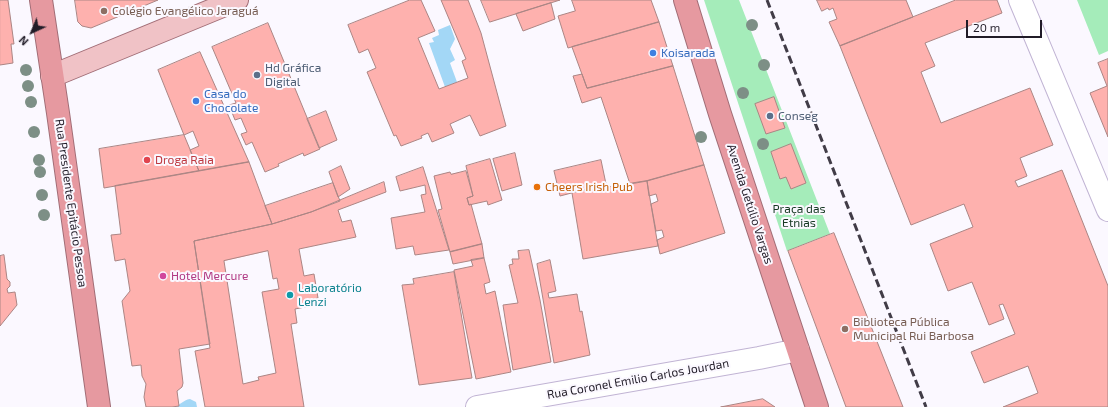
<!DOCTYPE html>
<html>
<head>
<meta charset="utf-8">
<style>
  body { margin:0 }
  #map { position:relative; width:1108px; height:407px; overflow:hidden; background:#fbf8ff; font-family:"Exo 2",sans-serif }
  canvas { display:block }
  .north { position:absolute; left:12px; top:12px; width:40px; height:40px; -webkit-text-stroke:3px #fbf8ff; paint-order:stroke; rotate:224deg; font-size:11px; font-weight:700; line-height:16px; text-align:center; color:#211c28 }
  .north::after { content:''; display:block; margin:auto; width:14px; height:18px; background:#211c28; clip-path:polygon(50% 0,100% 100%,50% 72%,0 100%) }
  .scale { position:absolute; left:966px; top:20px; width:76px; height:18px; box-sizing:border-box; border:2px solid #211c28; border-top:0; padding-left:5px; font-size:12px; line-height:14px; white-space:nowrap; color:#211c28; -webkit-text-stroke:3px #fbf8ff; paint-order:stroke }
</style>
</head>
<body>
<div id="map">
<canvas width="1108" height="407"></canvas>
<div class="north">N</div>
<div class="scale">20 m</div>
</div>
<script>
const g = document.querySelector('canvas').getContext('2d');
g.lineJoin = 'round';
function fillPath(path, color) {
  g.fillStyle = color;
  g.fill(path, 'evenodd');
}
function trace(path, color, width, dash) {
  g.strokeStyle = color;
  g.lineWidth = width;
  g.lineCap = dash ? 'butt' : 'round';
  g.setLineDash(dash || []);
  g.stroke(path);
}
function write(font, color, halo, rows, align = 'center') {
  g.font = font + ' "Exo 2",sans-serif';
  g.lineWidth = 4;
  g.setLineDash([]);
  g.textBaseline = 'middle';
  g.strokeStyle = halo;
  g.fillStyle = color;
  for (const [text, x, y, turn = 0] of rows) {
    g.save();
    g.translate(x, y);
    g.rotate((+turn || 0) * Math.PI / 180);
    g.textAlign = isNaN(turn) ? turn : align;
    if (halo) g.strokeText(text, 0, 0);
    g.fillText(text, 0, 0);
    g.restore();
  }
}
fillPath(new Path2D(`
  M704 0H739L830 234 787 251Z
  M1077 0H1108V51L1099 55Z`), '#a5ecba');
fillPath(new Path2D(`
  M450 25 455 39 450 49 455 60 450 63 457 82 445 87 429 43 434 42 432 38 439 35 438 30Z
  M190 399 196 402 197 407H172C180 406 183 400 190 399Z`), '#a3d7f6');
const building = new Path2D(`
  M0 0H8L14 44H11L13 63 0 65Z
  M75 0H158L91 28 82 26 78 22Z
  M410 0H421L435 31 418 38 439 89 468 78 462 61 466 59 441 0H468L481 33 506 126 480 136 470 115 450 124 454 133 432 142 428 133 421 136 422 138 401 146 396 135 394 136 367 72 376 68 368 49 359 53 348 25Z
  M481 0H560L490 22Z
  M572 0H651L659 22 568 48 558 16 575 11Z
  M817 0H906L913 17 840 46 829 22 837 19 833 8 829 10 828 8 822 11Z
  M956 0H997L1002 13 925 43 935 66 921 72 941 123 1030 88 1053 145 1020 158 1027 176 1015 181 1018 187 1062 170 1108 286V407H1003L1038 393 1028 366 984 383 971 352 1015 334 1003 304 999 305 1004 319 989 325 972 282 948 291 930 244 973 227 964 204 911 225 840 46Z
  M551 3 555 19 523 31 516 14Z
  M659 22 673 66 587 88 572 47Z
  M268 23 320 149 304 156 303 153 278 164 279 166 265 172 252 142 246 145 241 134 247 132 241 118 235 120 229 105 236 103 212 47Z
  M200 52 249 162 199 171 190 150 199 146 193 131 184 135 158 70Z
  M1108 59V137L1090 93 1107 86 1098 63Z
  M673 66 704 165 647 181 630 184 601 97 582 103 573 76 582 74 587 88Z
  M774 97 785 128 766 134 755 104Z
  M326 111 337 140 319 148 307 119Z
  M184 135 199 171 104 188 99 149Z
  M791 144 806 183 791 189 786 177 780 179 771 152Z
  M515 153 522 185 502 191 493 159Z
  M490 159 502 200 488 205 487 201 469 205 467 198 473 196 466 166Z
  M601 160 606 184 560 196 554 171Z
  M249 162 272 224 194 241 210 344 179 349 183 383 182 387 177 391 179 406 172 407H146L144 397 146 384 142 376 141 365 132 366 122 301 130 291 125 259 115 261 111 235 121 234 115 186Z
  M704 165 725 233 660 254 657 240 664 237 662 230 656 231 651 204 658 201 656 194 649 196 647 181Z
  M341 166 350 189 338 197 329 172Z
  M423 167 449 250 415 255 413 246 396 249 391 218 425 212 421 195 426 194 425 185 400 191 396 177Z
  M466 171 473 196 467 198 469 205 471 204 482 244 450 252 438 210 442 209 434 176 450 172 451 174Z
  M647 181 658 246 583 259 572 193Z
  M384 182 386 192 338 210 342 222 351 220 356 237 299 249 304 276 314 274 318 298 309 300 310 306 295 309 297 323 291 324 304 407H205L195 351 210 348 194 241 272 224 311 212ZM268 251 273 279 277 278 279 289 262 292 276 373 258 377 259 380 243 384 224 261Z
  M333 183 340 201 311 212 272 224 265 206Z
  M834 233 903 407H846L788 251Z
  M482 244 484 258 453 264 450 252Z
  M529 250 540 300 551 362 513 370 503 305 518 303 509 265 513 264 512 259H519L518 251Z
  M4 255 7 279 10 282V286L7 289 8 293 15 292 17 305 0 326V256Z
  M484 258 490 282 484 284 486 294 495 291 511 372 476 379 454 270 473 266 471 260Z
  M550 260 556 291 548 293 549 298 577 294 580 312 582 311 590 355 554 363 537 264Z
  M454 272 472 378 419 385 402 285 414 284 413 279Z
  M763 399 775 407H721Z`);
fillPath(building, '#feb1ae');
trace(building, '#ab8584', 1);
const minor = new Path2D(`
  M1020 0 1108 210
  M477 407 759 358 798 350`);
const major = new Path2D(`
  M52 76 237 0`);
const highway = new Path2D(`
  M41 0 58 113 99 407
  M685 0 720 114 817 407`);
trace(minor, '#c1b4d4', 24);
trace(major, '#a16d76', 24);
trace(highway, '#a16d76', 24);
trace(minor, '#fff', 22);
trace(major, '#f0c2c6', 22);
trace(highway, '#e699a0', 22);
trace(new Path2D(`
  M767 0 926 407`), '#413c47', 3, [8, 4]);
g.fillStyle = '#7d8f86';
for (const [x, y] of [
  [752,25],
  [764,65],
  [26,70],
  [28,86],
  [743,93],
  [31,102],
  [34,132],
  [701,137],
  [763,144],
  [39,160],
  [40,172],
  [42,195],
  [44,215]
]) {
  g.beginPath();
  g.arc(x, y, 6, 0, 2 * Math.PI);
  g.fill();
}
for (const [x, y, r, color] of [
  [104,11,4,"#8d6e63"],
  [653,53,4,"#3f7fe0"],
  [257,75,4,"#5c6f8a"],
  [196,101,4,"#3f7fe0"],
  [770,116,4,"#5c6f8a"],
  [147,160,4,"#e0444e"],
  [537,187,4,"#e8710a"],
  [163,276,4,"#d1479c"],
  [290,295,4,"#0f9aa8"],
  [845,329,4,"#8d6e63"]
]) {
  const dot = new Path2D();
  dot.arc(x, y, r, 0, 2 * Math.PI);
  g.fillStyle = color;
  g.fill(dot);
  trace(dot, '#fbf8ff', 1.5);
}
write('12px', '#785e54', '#fbf8ff', [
  ["Colégio Evangélico Jaraguá",112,11],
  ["Biblioteca Pública",853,322],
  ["Municipal Rui Barbosa",853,336]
], 'left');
write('12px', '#366cbe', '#fbf8ff', [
  ["Koisarada",661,53],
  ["Casa do",204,94],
  ["Chocolate",204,108]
], 'left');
write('12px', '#4e5e75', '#fbf8ff', [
  ["Hd Gráfica",265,68],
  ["Digital",265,82],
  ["Conseg",778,116]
], 'left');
write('12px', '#be3a42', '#fbf8ff', [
  ["Droga Raia",155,160]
], 'left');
write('12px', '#c56008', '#fbf8ff', [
  ["Cheers Irish Pub",545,187]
], 'left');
write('12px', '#211c28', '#fbf8ff', [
  ["Rua Presidente Epitácio Pessoa",71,203,82],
  ["Avenida Getúlio Vargas",750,204,72],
  ["Rua Coronel Emilio Carlos Jourdan",638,379,-10]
]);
write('12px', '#163923', '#fbf8ff', [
  ["Praça das",799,209],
  ["Etnias",799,223]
]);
write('12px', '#b23c85', '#fbf8ff', [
  ["Hotel Mercure",171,276]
], 'left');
write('12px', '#0d838f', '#fbf8ff', [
  ["Laboratório",298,288],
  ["Lenzi",298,302]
], 'left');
</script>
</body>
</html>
